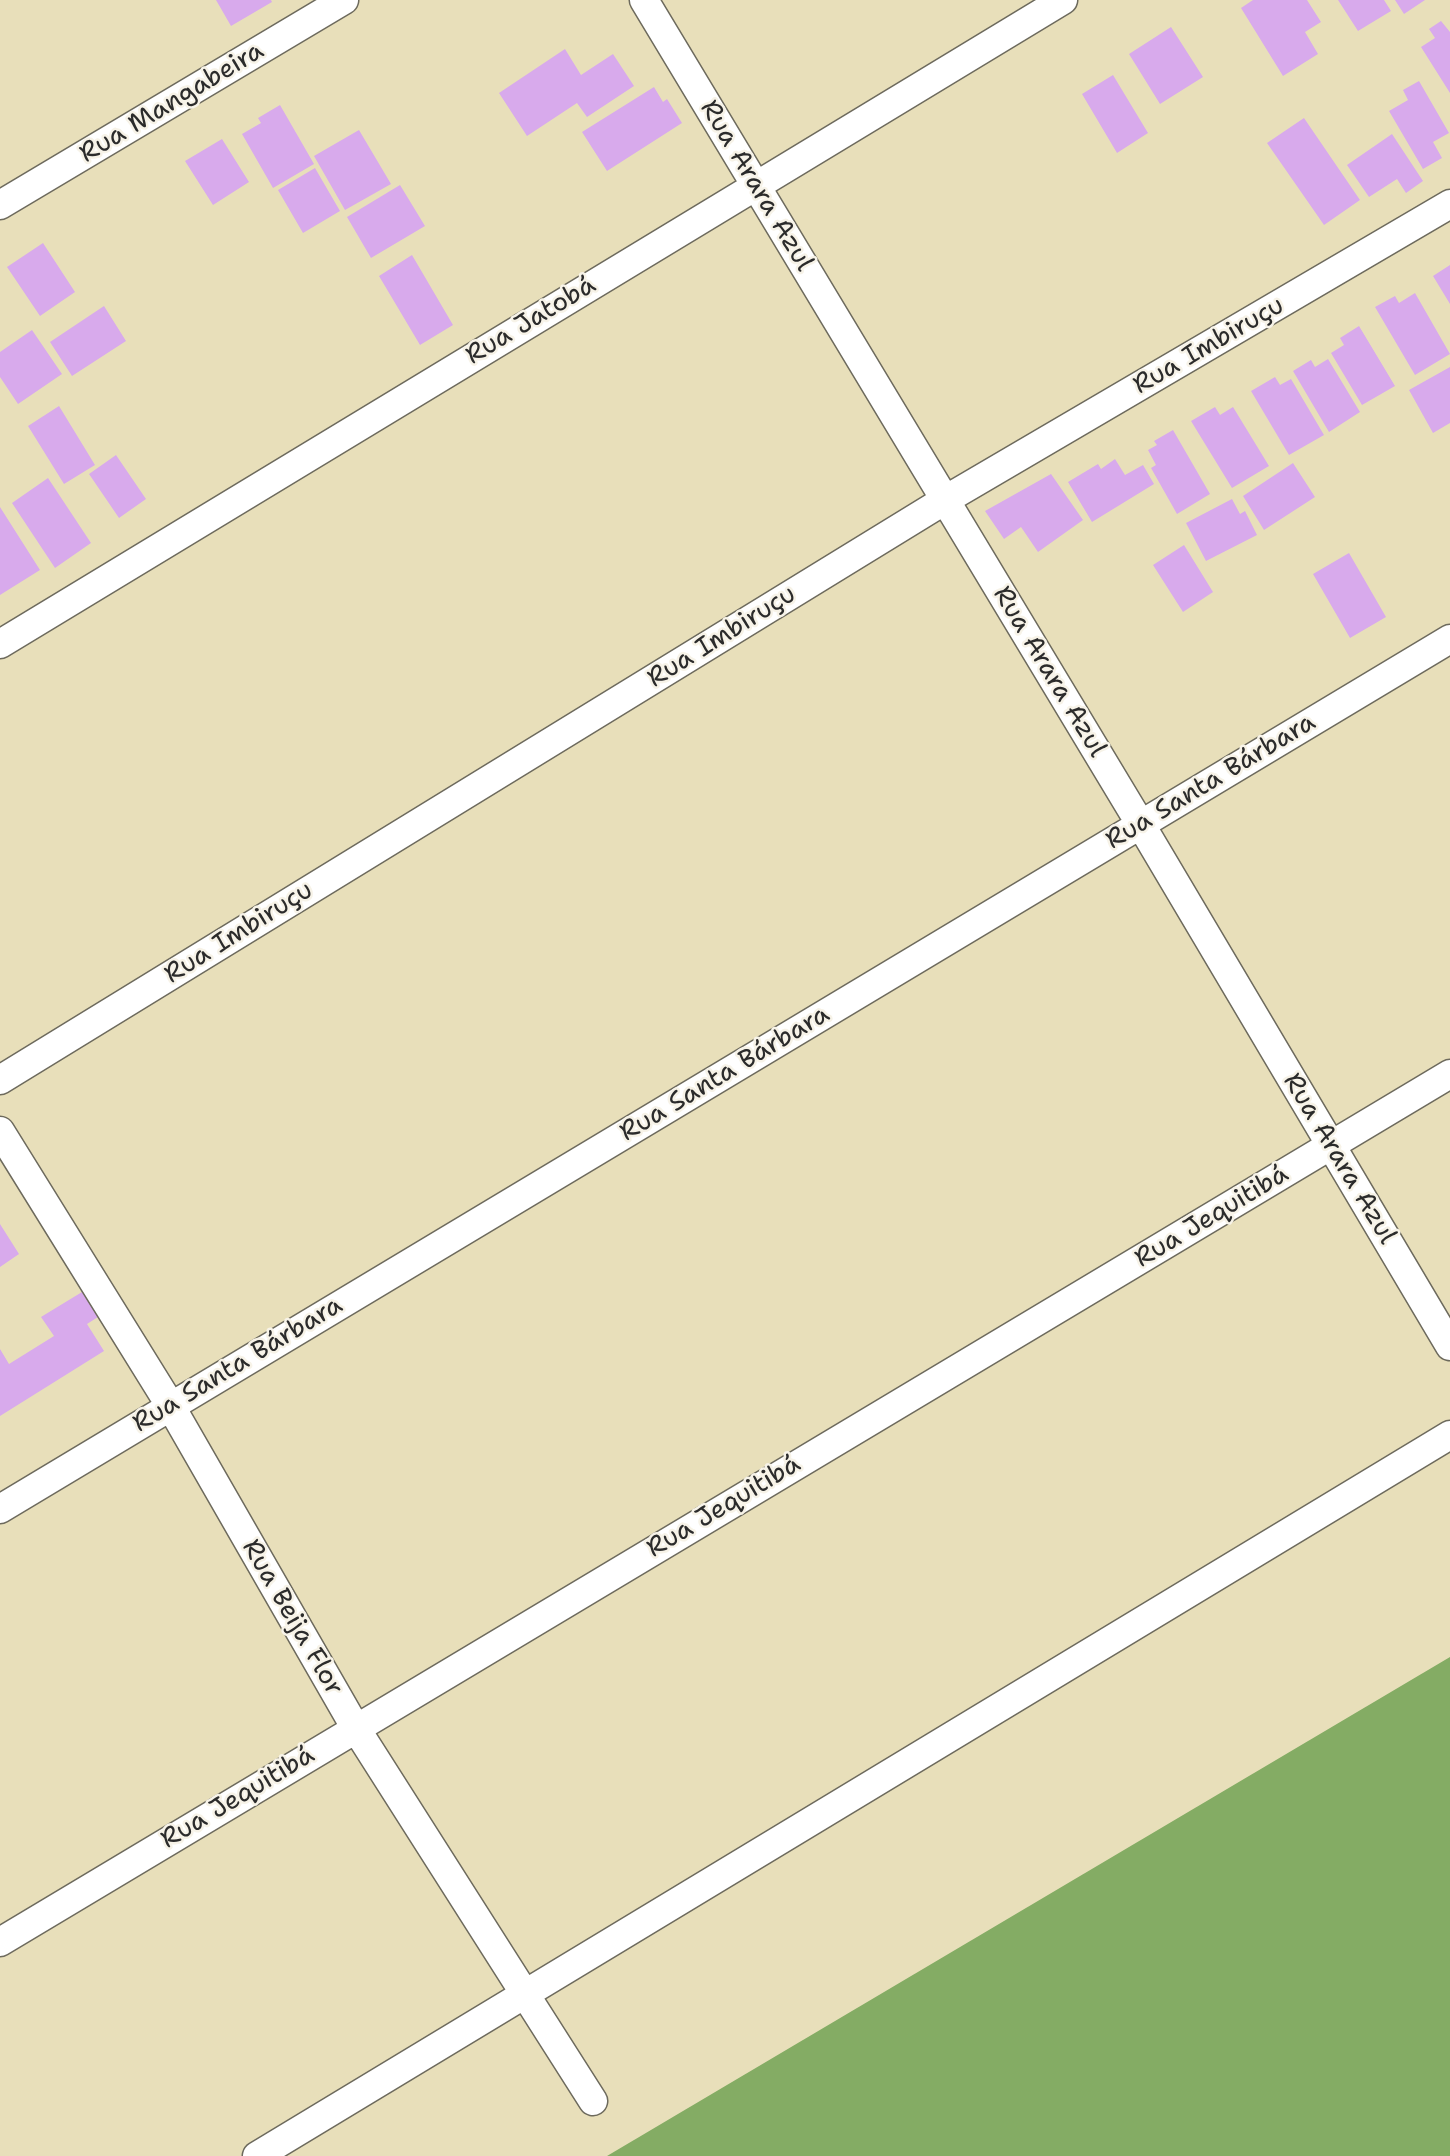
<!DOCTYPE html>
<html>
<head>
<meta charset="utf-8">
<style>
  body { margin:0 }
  canvas { display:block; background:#e8dfba }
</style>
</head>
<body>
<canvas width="1450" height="2156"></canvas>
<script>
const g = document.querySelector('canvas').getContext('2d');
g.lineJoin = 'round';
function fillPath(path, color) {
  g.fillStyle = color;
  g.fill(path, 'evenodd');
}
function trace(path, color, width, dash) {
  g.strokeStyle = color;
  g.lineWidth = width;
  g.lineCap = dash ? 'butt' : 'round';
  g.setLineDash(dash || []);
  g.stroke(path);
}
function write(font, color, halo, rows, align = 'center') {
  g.font = font + ' "Shantell Sans",sans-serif';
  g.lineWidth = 5;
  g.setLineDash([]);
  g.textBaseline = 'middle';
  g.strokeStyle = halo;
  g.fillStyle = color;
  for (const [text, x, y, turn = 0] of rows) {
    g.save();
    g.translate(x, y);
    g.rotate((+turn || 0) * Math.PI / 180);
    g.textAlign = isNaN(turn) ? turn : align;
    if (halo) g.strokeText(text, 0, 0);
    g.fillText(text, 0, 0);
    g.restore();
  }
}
fillPath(new Path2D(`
  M1450 1657V2156H607Z`), '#84ac64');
fillPath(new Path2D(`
  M216 0H271L272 2 231 26Z
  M1253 0H1307L1321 22 1305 32 1318 54 1283 76 1241 8Z
  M1338 0H1384L1391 11 1358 31Z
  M1395 0H1425L1404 14Z
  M1441 21 1450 32V93L1421 47 1435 38 1429 29Z
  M1171 27 1203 77 1160 104 1129 54Z
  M565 49 581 75 613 54 634 86 587 117 577 103 527 136 499 93Z
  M1113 75 1148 133 1117 153 1082 94Z
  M1419 81 1449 133 1433 142 1442 158 1423 169 1389 111 1408 100 1403 90Z
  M654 87 663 102 667 99 682 123 607 171 582 132Z
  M280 105 314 164 273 188 242 134 261 123 258 118Z
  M1304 118 1360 200 1324 225 1267 143Z
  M359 130 391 184 345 210 314 156Z
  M1392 134 1423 181 1406 193 1397 179 1369 197 1347 165Z
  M222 139 249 182 213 205 185 161Z
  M315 168 340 211 303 233 278 190Z
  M400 185 425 226 371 258 347 217Z
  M43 243 75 292 40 316 7 267Z
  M412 255 453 325 420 345 379 276Z
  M1450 265V304L1433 276Z
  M1415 293 1450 354 1415 375 1375 307 1395 296 1399 303Z
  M104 306 126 341 72 376 50 342Z
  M1359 326 1395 386 1362 405 1331 353 1344 345 1340 338Z
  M32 330 62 374 18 404 0 377V352Z
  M1328 359 1360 412 1329 432 1293 371 1311 360 1315 367Z
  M1450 367V423L1433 433 1409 390Z
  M1275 377 1280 385 1291 379 1324 435 1289 455 1251 391Z
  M59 406 95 465 64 484 28 426Z
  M1215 407 1220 415 1233 407 1269 466 1232 488 1191 421Z
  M1173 430 1210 494 1177 514 1151 468 1156 465 1148 450 1157 445 1154 441Z
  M116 455 146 499 119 518 89 474Z
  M1115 459 1125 475 1143 465 1154 484 1092 522 1068 482 1098 464 1101 469Z
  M1293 463 1315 497 1264 530 1243 496Z
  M1051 474 1083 520 1038 552 1021 527 1004 539 985 511Z
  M48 478 91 543 55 568 12 503Z
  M1232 499 1240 514 1245 511 1257 535 1206 561 1186 523Z
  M0 507 40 570 0 595Z
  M1184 545 1213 592 1183 612 1153 565Z
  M1349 553 1386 617 1350 638 1313 574Z
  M0 1224 19 1254 0 1267Z
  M82 1292 98 1317 87 1324 104 1351 0 1416V1349L9 1364 54 1336 41 1317Z`), '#d8aaec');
const minor = new Path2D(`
  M644 0 1141 825 1450 1346
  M0 205 344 0
  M0 644 1063 0
  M0 1080 945 500 1450 204
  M0 1131 170 1405 355 1727 593 2101
  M0 1509 1450 639
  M0 1942 1450 1074
  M257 2156 1450 1435`);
trace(minor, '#6d6a5d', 31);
trace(minor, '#fff', 28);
write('26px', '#2b2b2b', '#f7f3e8', [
  ["Rua Mangabeira",172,103,-31],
  ["Rua Arara Azul",756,186,59],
  ["Rua Jatobá",531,321,-31],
  ["Rua Imbiruçu",1209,346,-30],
  ["Rua Imbiruçu",722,637,-32],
  ["Rua Arara Azul",1049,672,59],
  ["Rua Santa Bárbara",1211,782,-31],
  ["Rua Imbiruçu",239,933,-32],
  ["Rua Santa Bárbara",725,1074,-31],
  ["Rua Arara Azul",1339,1159,59],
  ["Rua Jequitibá",1212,1217,-31],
  ["Rua Santa Bárbara",238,1365,-31],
  ["Rua Jequitibá",724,1507,-31],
  ["Rua Beija Flor",292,1618,60],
  ["Rua Jequitibá",238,1798,-31]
]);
</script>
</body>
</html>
